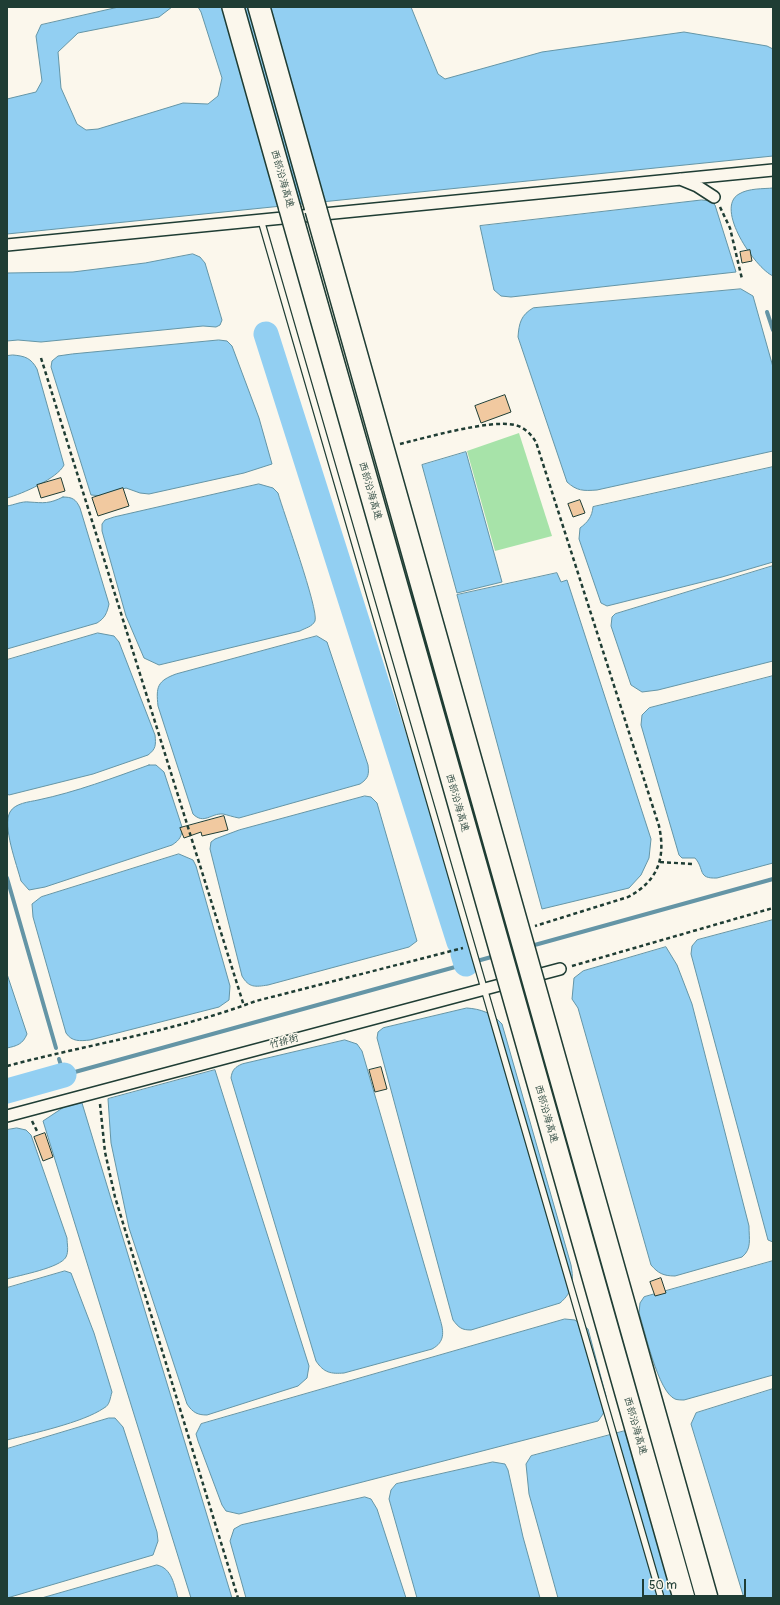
<!DOCTYPE html>
<html>
<head>
<meta charset="utf-8">
<style>
  body { margin:0 }
  #map { position:relative; width:780px; height:1605px; overflow:hidden; background:#fbf7ec; font-family:Pangolin,sans-serif }
  canvas { display:block }
  .frame { position:absolute; inset:0; border:8px solid #1f3d34; pointer-events:none }
  .scale { position:absolute; left:642px; top:1579px; width:104px; height:18px; box-sizing:border-box; border:2px solid #1f3d34; border-top:0; padding-left:5px; font-size:12px; line-height:14px; white-space:nowrap; color:#1f3d34; -webkit-text-stroke:3px #fbf7ec; paint-order:stroke }
</style>
</head>
<body>
<div id="map">
<canvas width="780" height="1605"></canvas>
<div class="frame"></div>
<div class="scale">50 m</div>
</div>
<script>
const g = document.querySelector('canvas').getContext('2d');
g.lineJoin = 'round';
function fillPath(path, color) {
  g.fillStyle = color;
  g.fill(path, 'evenodd');
}
function trace(path, color, width, dash) {
  g.strokeStyle = color;
  g.lineWidth = width;
  g.lineCap = dash ? 'butt' : 'round';
  g.setLineDash(dash || []);
  g.stroke(path);
}
function write(font, color, halo, rows, align = 'center') {
  g.font = font + ' Pangolin,"LXGW WenKai TC",sans-serif';
  g.lineWidth = 3;
  g.setLineDash([]);
  g.textBaseline = 'middle';
  g.strokeStyle = halo;
  g.fillStyle = color;
  for (const [text, x, y, turn = 0] of rows) {
    g.save();
    g.translate(x, y);
    g.rotate((+turn || 0) * Math.PI / 180);
    g.textAlign = isNaN(turn) ? turn : align;
    if (halo) g.strokeText(text, 0, 0);
    g.fillText(text, 0, 0);
    g.restore();
  }
}
fillPath(new Path2D(`
  M519 433 552 536 495 551 467 451Z`), '#a7e3a9');
const water = new Path2D(`
  M119 7H172L159 17 78 33 58 52 61 88 77 124 86 130 98 129 183 103 208 104 218 96 222 78 201 12 198 7H411L438 74 445 79 542 52 684 32 767 46 773 49V156L7 234V99L36 92 42 81 36 36 41 25Z
  M773 188V276C755 268 714 208 739 194 749 188 763 189 773 188Z
  M702 200 710 201 715 205 736 272 511 297 501 296 494 290 480 226Z
  M193 254 200 257 205 263 222 320 220 325 216 327 203 326 41 342 18 340 7 341V273L73 272 145 263Z
  M741 289 753 296 773 367V451L597 490C583 491 577 491 567 482L518 337C519 323 521 315 533 308Z
  M219 340 227 341 232 346 259 418 272 464 244 473 149 494 140 493 126 488 103 496 91 495 51 367 52 361 58 356 72 354Z
  M13 355C25 356 31 358 37 369L64 465C58 478 22 494 7 498V356Z
  M466 452 502 582 457 593 422 465Z
  M773 467V562L722 577 607 606 601 603 579 539 580 528C588 522 592 517 593 507Z
  M259 484 273 488 278 493C283 511 319 610 315 621 312 627 305 628 300 631L159 665 144 658 126 616 102 531V524L105 520 114 517Z
  M63 497C72 497 76 499 80 508L109 604C107 613 105 618 97 623L7 649V506C14 505 22 501 29 502 44 503 49 504 63 497Z
  M773 566V661L658 690 642 692 631 685 611 626 612 617 615 614Z
  M557 573 561 582 567 580 651 839 649 858 641 875 629 888 542 909 457 595Z
  M98 633 114 636 119 642 155 735C156 745 156 749 148 755L93 774 9 795 7 794V660Z
  M317 636 327 642 368 765C369 774 369 778 360 784L239 818C233 817 228 815 223 814 211 813 204 825 193 814L158 706C156 687 157 681 176 674Z
  M773 676V863L717 878C697 879 705 869 695 858H682L679 855 641 725 642 715 649 708Z
  M149 765H156L164 772 182 827C182 836 180 840 172 845L45 887 29 890 21 881C17 865 2 826 10 812 15 803 29 802 38 800 76 792 113 778 149 765Z
  M365 796 371 797 377 803 417 941 409 947 268 985C255 987 249 988 242 976L210 849 211 842 215 839 239 830Z
  M179 854 193 860 196 866 230 986 229 1000 219 1007 90 1040C80 1041 72 1042 66 1033L33 917 32 904 41 897Z
  M773 920V1242L768 1240 691 954 692 946 697 940Z
  M666 947 677 965 692 1004 749 1226C749 1239 752 1249 742 1257L675 1276C663 1276 658 1273 651 1265L578 1008 572 999 574 978 583 971Z
  M7 974 27 1034C23 1044 17 1046 7 1048Z
  M467 1008C481 1009 492 1013 502 1024L571 1265C574 1281 573 1292 560 1303L471 1330C462 1330 459 1328 453 1320L377 1038 378 1032 383 1028Z
  M345 1040 357 1044 362 1051 440 1319C444 1332 445 1342 432 1349L344 1373C331 1374 324 1373 316 1361L231 1078C232 1070 235 1067 242 1064Z
  M215 1070 309 1366 307 1378 298 1386 207 1415C198 1415 193 1413 187 1404L129 1228 111 1143 108 1099Z
  M82 1103 232 1598H191L43 1121 64 1107Z
  M17 1128 26 1130 31 1135 67 1238C67 1244 69 1251 66 1257 60 1268 20 1275 7 1279V1130Z
  M773 1261V1375L684 1400C682 1400 677 1400 675 1399 658 1392 645 1331 639 1313L640 1303 644 1297Z
  M65 1271 71 1273 94 1333 112 1392C110 1398 110 1405 104 1408 82 1423 33 1433 7 1440V1288Z
  M565 1319 575 1320 588 1329 606 1396C607 1407 605 1412 598 1421L239 1514 226 1511 222 1505 198 1441 196 1434 201 1424Z
  M773 1389V1598H744L691 1424 696 1413Z
  M109 1418H115L123 1427 157 1532 158 1541 153 1555 7 1598V1449Z
  M625 1431 673 1598H558L529 1494 526 1464 531 1456Z
  M493 1462 505 1464 508 1470 523 1537 540 1598H417L389 1499 391 1490 396 1484Z
  M365 1497 371 1499 377 1509 406 1598H246L230 1541 234 1529 241 1525Z
  M157 1565C172 1568 174 1585 178 1598H42Z`);
fillPath(water, '#92cff2');
trace(water, '#6495a6', 1);
trace(new Path2D(`
  M767 312 773 330
  M7 878 56 1048
  M531 946 773 879
  M59 1059 64 1075 495 956`), '#6495a6', 4);
trace(new Path2D(`
  M266 334 459 942
  M463 954 466 964
  M7 1091 64 1075`), '#92cff2', 25);
const building = new Path2D(`
  M750 250 752 261 742 263 740 252Z
  M505 395 511 412 481 423 475 406Z
  M61 478 65 491 41 498 37 485Z
  M123 488 129 506 98 516 92 498Z
  M580 500 585 513 573 517 568 504Z
  M224 816 228 830 202 836 201 832 184 838 180 828Z
  M381 1067 387 1089 375 1092 369 1070Z
  M45 1133 53 1157 43 1161 34 1137Z
  M661 1278 666 1293 655 1296 650 1282Z`);
fillPath(building, '#f1c9a0');
trace(building, '#1f3d34', 1);
const lane = new Path2D(`
  M261 220 661 1598`);
const street = new Path2D(`
  M680 179 697 186 714 197
  M7 245 773 170
  M7 1116 560 969`);
const highway = new Path2D(`
  M233 7 290 209
  M259 7 316 210`);
trace(lane, '#1f3d34', 8);
trace(street, '#1f3d34', 14);
trace(highway, '#1f3d34', 24);
trace(new Path2D(`
  M720 207 730 228 742 279
  M41 358 244 1006
  M400 444C425 438 490 419 515 425 524 427 531 434 536 442L659 826C666 858 658 881 628 897L535 926
  M660 862 692 864
  M572 966 773 908
  M7 1066C90 1044 176 1031 256 1001L463 948
  M100 1104 105 1152 115 1197 238 1598
  M32 1121 37 1131`), '#1f3d34', 2.5, [4, 3]);
trace(lane, '#fbf7ec', 5.5);
trace(street, '#fbf7ec', 11);
trace(highway, '#fbf7ec', 21);
const highwayBridge = new Path2D(`
  M290 209 684 1598
  M316 210 707 1598`);
trace(highwayBridge, '#1f3d34', 24, []);
trace(highwayBridge, '#fbf7ec', 21);
write('10px', '#1f3d34', '#fbf7ec', [
  ["西部沿海高速",282,179,74],
  ["西部沿海高速",370,491,74],
  ["西部沿海高速",457,803,74],
  ["竹排街",284,1042,-15],
  ["西部沿海高速",546,1114,74],
  ["西部沿海高速",635,1426,74]
]);
</script>
</body>
</html>
